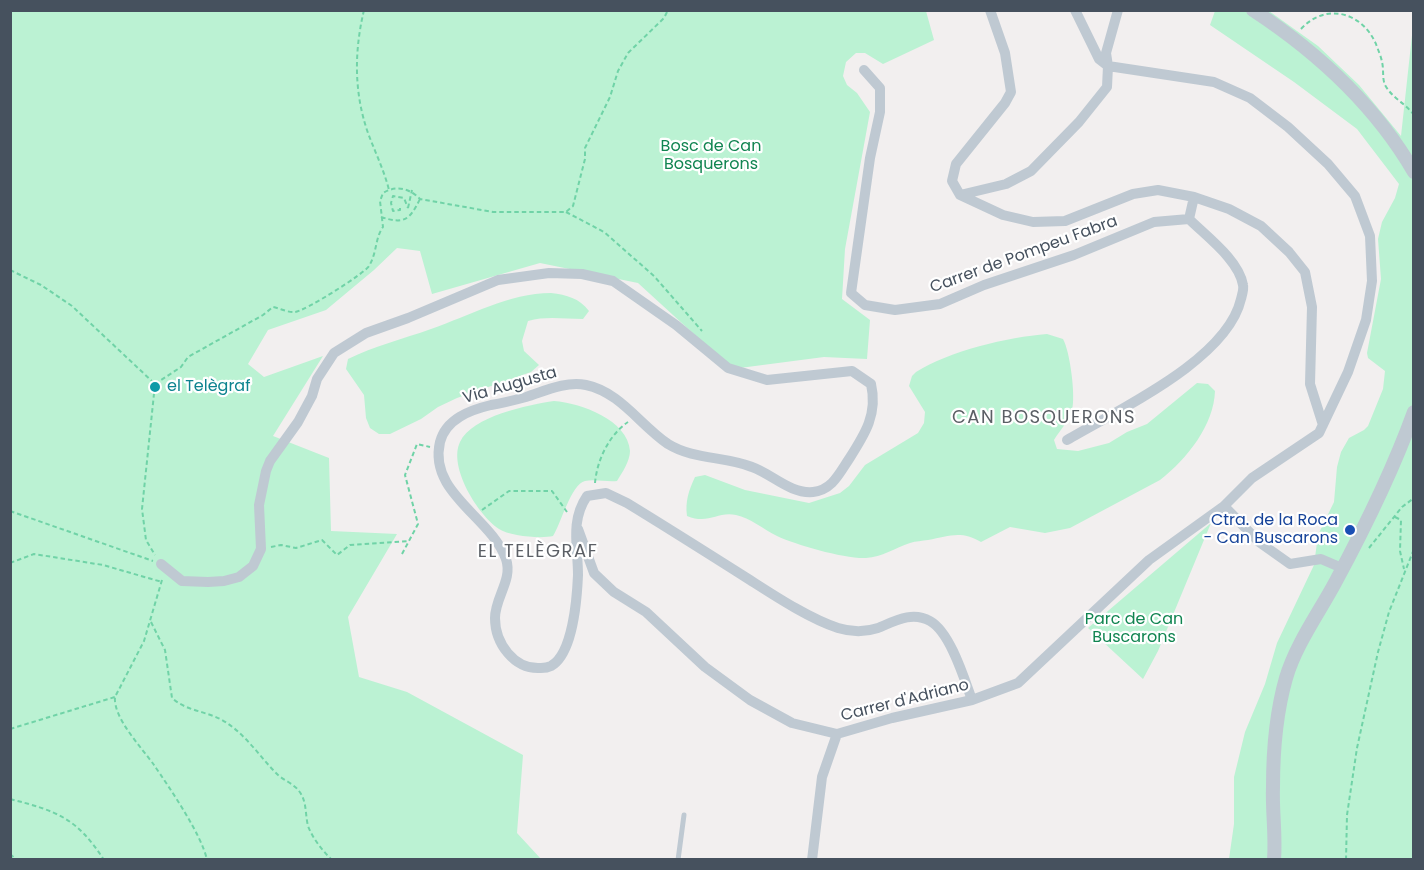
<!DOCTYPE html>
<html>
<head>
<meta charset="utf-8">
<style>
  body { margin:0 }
  #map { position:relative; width:1424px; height:870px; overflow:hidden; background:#f2efef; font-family:Poppins,sans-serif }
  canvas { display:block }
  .frame { position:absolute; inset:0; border:12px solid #46515e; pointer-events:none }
</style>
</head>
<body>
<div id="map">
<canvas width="1424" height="870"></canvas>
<div class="frame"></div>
</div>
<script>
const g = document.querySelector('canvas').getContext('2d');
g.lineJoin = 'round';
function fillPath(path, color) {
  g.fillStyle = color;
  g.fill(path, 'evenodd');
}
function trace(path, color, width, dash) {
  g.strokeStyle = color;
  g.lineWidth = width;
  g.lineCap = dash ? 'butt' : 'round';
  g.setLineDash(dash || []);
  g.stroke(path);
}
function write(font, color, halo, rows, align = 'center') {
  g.font = font + ' Poppins,sans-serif';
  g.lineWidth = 4.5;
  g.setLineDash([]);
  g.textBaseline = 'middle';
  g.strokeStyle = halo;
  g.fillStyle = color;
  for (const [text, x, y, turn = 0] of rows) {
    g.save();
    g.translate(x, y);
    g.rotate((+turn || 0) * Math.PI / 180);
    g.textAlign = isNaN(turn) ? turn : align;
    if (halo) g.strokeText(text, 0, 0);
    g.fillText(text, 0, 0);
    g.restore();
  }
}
fillPath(new Path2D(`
  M10 11H926L934 40 883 64 865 53H856L846 62 843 76 847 85 857 93 870 112 845 249 842 299 870 320 867 359 824 357 732 369 638 283 540 263 432 294 420 251 397 248 374 270 326 310 268 330 248 364 264 377 323 356 273 436 329 458 331 531 397 534 348 617 359 677 407 692 523 755 517 833 541 859H11Z
  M1215 11H1269L1318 46 1359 85 1401 136 1413 26V859H1229L1234 824V777L1245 732 1265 684 1277 643 1314 565 1318 535 1334 502 1337 467 1341 452 1349 438 1364 430 1368 426 1383 389 1385 371 1368 358 1367 353 1381 279 1378 239 1382 222 1395 198 1399 184 1357 129 1294 82 1210 25Z
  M551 293C567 295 579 298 589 311L583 319C563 319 546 316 528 321L522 341 524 351 539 365 531 372 457 398 438 407 421 419 390 434H379L370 428 366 418 364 395 346 369 348 359C374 346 403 339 431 329 469 316 509 293 551 293Z
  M1047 334 1063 339C1070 351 1076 397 1072 410 1069 421 1060 430 1054 440L1057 449 1078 451 1109 443 1127 432 1147 424 1197 383 1208 384 1215 391C1214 425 1187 459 1160 480L1070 528 1045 533 1010 527 981 542C961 530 949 536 928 540 922 541 916 541 910 543 895 548 882 557 866 558 845 559 796 545 777 536 763 529 750 518 736 515 717 511 709 525 687 516 685 501 689 490 695 477L705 475 745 490 809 503 840 493 849 486 865 465 918 433 924 423 925 412 909 386 912 376 916 372C949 351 1008 337 1047 334Z
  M554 401C581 403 628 420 630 451 630 461 622 473 617 481 607 482 594 479 585 481 571 484 561 524 553 536 541 539 509 536 499 529 478 515 448 467 460 442 472 416 528 405 554 401Z
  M1211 523 1158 651 1143 679 1088 628Z`), '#bbf2d3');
trace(new Path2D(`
  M364 10C354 52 354 93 368 133 375 152 384 170 389 190
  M1301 29C1326 2 1362 12 1376 44 1378 50 1381 56 1382 62 1384 70 1382 78 1385 85 1392 98 1405 103 1414 115
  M400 208V210L393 211 391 203 393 196 404 198 408 208
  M408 208 412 190
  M566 212 604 232 654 276 702 331
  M381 217C405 225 410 219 420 199
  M10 270 41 285 72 306 155 384 142 509 146 540 155 555
  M155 384 181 367 188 357 263 315 273 307C279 308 289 313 295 312 305 311 364 274 369 266 377 253 375 238 383 227L380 201 383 193C396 185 409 188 420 199L493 212H566L573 206 585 159V148L610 97 618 71 628 53 664 18 668 10
  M595 483C597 460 609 435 628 422
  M482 510 509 491H552L567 512
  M10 511 153 561
  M1395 517 1401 520 1400 551 1404 569
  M271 547 281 545 296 548 322 540 337 555 350 545 409 541
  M1369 548 1402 507 1414 498
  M402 554 418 524 405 475 417 444 430 447
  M10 563 34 554 103 565 162 582
  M162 580 144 641 115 697C113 718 142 748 154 765 169 787 202 835 207 860
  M151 622 165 650 172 698C186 711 206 711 222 720 245 733 259 756 277 774 283 780 294 784 299 791 307 801 305 814 308 826 313 839 322 850 332 860
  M10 729 115 697
  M10 799C57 811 77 818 104 860
  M10 854 17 860
  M1346 860 1347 815 1357 748 1378 652 1389 612 1414 549`), '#70d3a7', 2, [4.5, 3]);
trace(new Path2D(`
  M678 860 684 815`), '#bfc9d2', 5);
trace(new Path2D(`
  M864 70 880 88V112L870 158 851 293 865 305 895 310 940 304 984 285 1074 255 1154 222 1189 219
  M960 195 1003 215 1033 222 1065 221 1133 194 1158 190 1194 197 1229 209 1261 226 1289 252 1305 272 1312 307 1310 384 1323 425
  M960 195 1006 184 1031 171 1079 122 1107 87 1108 66 1106 53 1118 10
  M960 195 952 181 956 164 1005 103 1011 92 1005 53 990 10
  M1067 440C1119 409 1227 360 1241 299 1242 295 1244 289 1243 285 1239 260 1206 236 1189 219L1194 197
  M1224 506 1259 542 1290 564 1321 559 1342 568
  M578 529 594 573 614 592 646 612 705 667 750 700 792 723 837 734 892 718 972 700 1018 683 1149 560 1224 506 1252 478 1319 433 1348 372 1366 320 1372 281 1370 236 1355 196 1328 164 1288 127 1250 98 1214 82 1108 66 1099 59 1075 10
  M161 564 182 581 208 582 224 581 239 577 253 566 261 549 259 505 266 471 270 461 298 422 312 396 317 379 334 353 366 333 408 318 498 280 549 273 582 274 613 281 676 325 728 368 767 380 852 371 871 384C878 414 865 434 849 459 839 474 832 490 813 492 790 494 772 474 752 467 725 456 694 460 668 444 640 425 620 392 586 385 565 381 545 391 526 397 515 400 503 403 491 405 470 410 446 419 440 442 428 493 491 517 506 559 513 580 495 597 495 618 495 643 514 670 541 668 543 668 549 667 551 666 573 654 577 598 578 575 578 547 570 521 587 496L606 493 627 503C668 528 709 554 750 580 775 596 810 619 838 628 851 632 866 632 878 628 895 621 912 611 930 621 950 632 964 678 972 700
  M812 860 822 777 837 734`), '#bfc9d2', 10);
trace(new Path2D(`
  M1253 10C1317 52 1375 105 1414 172
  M1274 860C1276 835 1272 811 1273 787 1273 751 1276 713 1286 678 1296 644 1319 613 1336 581 1365 527 1393 470 1414 412`), '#bfc9d2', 14);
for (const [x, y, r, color] of [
  [155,387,6,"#0f9aa8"],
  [1350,530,6,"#1a4fb4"]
]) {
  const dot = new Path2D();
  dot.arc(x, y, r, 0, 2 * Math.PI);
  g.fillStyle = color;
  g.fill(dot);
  trace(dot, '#fff', 2);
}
write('16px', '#118551', '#fff', [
  ["Bosc de Can",711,147],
  ["Bosquerons",711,165],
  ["Parc de Can",1134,620],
  ["Buscarons",1134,638]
]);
write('16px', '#46515e', '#fff', [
  ["Carrer de Pompeu Fabra",1024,255,-20],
  ["Via Augusta",510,386,-16],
  ["Carrer d'Adriano",905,701,-14]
]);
write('16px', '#0d838f', '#fff', [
  ["el Telègraf",167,387]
], 'left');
write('16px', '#164399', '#fff', [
  ["Ctra. de la Roca",1338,521],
  ["- Can Buscarons",1338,539]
], 'right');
g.letterSpacing = '1.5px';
write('18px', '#5b5f65', '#fff', [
  ["CAN BOSQUERONS",1044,418],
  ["EL TELÈGRAF",538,552]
]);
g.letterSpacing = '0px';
</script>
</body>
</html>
